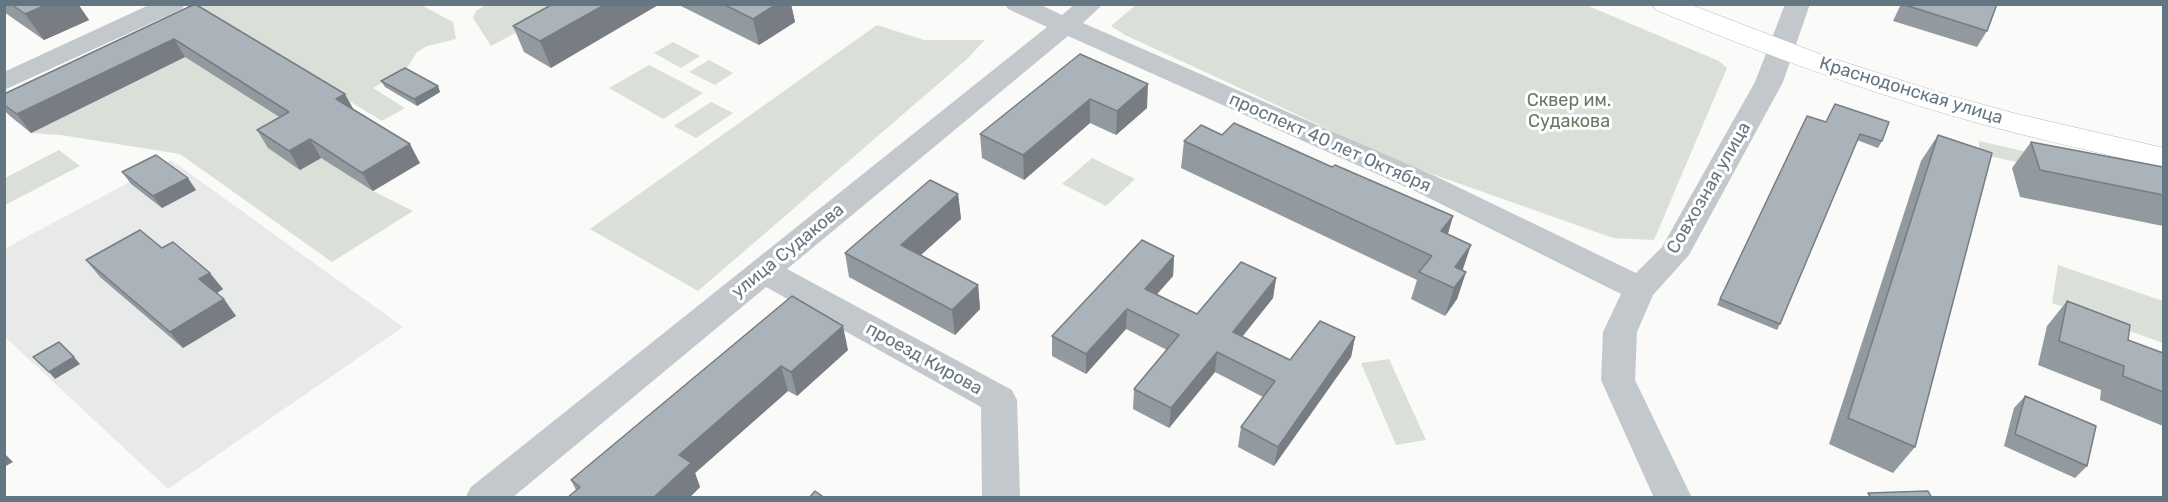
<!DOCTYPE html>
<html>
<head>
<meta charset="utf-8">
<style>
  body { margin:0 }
  #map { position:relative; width:2168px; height:502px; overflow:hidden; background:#fafaf8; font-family:Rubik,sans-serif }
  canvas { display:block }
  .frame { position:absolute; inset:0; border:6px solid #657683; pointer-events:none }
</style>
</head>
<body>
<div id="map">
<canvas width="2168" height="502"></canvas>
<div class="frame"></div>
</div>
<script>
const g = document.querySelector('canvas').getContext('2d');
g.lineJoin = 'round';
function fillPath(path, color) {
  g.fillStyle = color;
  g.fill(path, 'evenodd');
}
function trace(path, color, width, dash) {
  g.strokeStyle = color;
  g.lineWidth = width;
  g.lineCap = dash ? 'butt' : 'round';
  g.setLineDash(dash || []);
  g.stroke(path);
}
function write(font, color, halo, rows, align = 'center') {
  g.font = font + ' Rubik,sans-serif';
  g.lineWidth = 6;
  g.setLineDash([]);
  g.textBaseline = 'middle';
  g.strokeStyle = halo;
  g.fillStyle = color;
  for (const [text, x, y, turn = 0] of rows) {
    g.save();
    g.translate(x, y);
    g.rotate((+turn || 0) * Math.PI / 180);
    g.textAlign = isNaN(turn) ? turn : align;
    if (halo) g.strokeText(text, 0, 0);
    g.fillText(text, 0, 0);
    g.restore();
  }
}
fillPath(new Path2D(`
  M171 160 403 327 168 489 5 337 4 249Z`), '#e8e9e9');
fillPath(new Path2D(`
  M1137 4 1586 5 1719 61 1727 68 1654 240 1613 238 1404 164 1125 35 1111 26Z
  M202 5H421L453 22 456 39 427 46 417 52 407 68 373 88 405 108 382 121 208 15 4 111V95Z
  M486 5H567L491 46 473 18 476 11Z
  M877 25 924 40H985L966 60 698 291 590 229Z
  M673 42 700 56 681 68 654 53Z
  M185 57 300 131 321 158 373 191 413 211 332 262 180 154 61 135 31 133Z
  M709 60 733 73 715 85 689 72Z
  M649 65 703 93 663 119 609 88Z
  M711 102 733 113 696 138 674 126Z
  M1979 141 2163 183V193L1979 154Z
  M59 150 80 166 5 205V178Z
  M1092 158 1135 179 1106 206 1062 184Z
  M2058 265 2163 301V343L2052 303Z
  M1389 359 1426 440 1396 445 1361 363Z`), '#dadfd7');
const major = new Path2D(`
  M1652 4H1689L1825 56 1941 93 2017 114 2164 148V168C2096 152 2027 137 1960 118 1856 88 1755 51 1656 10Z`);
trace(major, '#b5babe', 1);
fillPath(new Path2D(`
  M151 4H185L182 9 4 90V72Z
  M1005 4H1039L1062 15 1075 4H1103L1083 23 1435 176 1636 273 1662 247 1755 82 1785 4H1810L1783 82 1689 255 1653 295 1637 332 1635 380 1692 498H1654L1601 380 1603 332 1621 294 1413 190 1068 36 787 269 1012 390 1017 400 1020 498H982L981 407 766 287 512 498H465L471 487 1047 27 1008 9Z`), '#c3c8cc');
fillPath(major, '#fff');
fillPath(new Path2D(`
  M4 4H78L89 20 44 40 4 12Z
  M195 4 354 110 420 163 373 191 321 158 300 170 268 148 257 130 279 117 185 57 31 133 10 116 4 110V94Z
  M553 4 551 68 524 52 513 26Z
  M677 4H791L795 22 759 45Z
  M1901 4H1997L1987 31 1977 47 1893 21Z
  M1080 54 1147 108 1116 135 1090 123 1024 180 982 158 980 134Z
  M381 81 438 86 440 92 417 106 385 87Z
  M1807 116 1882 141 1878 148 1857 140 1780 324 1777 330 1717 305Z
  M1222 135 1332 167 1453 216 1448 234 1463 270 1466 272 1457 299 1445 316 1411 299 1417 280 1181 168 1184 141Z
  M1938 135 1915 447 1893 473 1829 444 1921 161Z
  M2031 142 2163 167V226L2020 197 2012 168Z
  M122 172 196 190 162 208 131 184Z
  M958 194 961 219 921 255 978 285 980 309 955 335 849 277 845 253Z
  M162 248 223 289 217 293 236 316 183 348 100 277 86 260Z
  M1174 256 1173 276 1157 294 1197 314 1276 278 1273 298 1242 337 1290 360 1355 337 1351 357 1274 466 1238 447 1241 427 1263 397 1215 372 1169 428 1133 409 1134 389 1167 350 1126 329 1086 374 1052 356V336Z
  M792 296 848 350 797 396 788 391 695 473 700 487 689 498H567L576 490 571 480Z
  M2067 301 2128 340 2163 353V426L2100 400 2101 390 2038 365 2047 326Z
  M2025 396 2087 466 2075 478 2004 446 2014 408Z`), '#929a9f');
fillPath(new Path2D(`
  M48 4H78L89 20 44 40 25 14Z
  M606 4H660L551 68 540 41Z
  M777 4H791L795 22 759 45 753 19Z
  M174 39 185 57 31 133 17 114Z
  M1148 84 1147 108 1116 135 1117 111Z
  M438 86 440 92 417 106 414 99Z
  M345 94 355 112 336 99Z
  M1090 99V123L1024 180 1023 155Z
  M310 139 321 158 300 170 289 151Z
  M410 144 420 163 373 191 362 173Z
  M188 178 196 190 162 208 153 196Z
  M958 194 961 219 905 269 901 245Z
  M1453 216 1445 243 1441 231Z
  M1471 245 1462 272 1455 267Z
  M1174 256 1173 276 1144 309 1145 289Z
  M1466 272 1457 299 1445 316 1454 288Z
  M210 273 223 289 212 296 199 279Z
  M1276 278 1273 298 1230 352 1233 332Z
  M978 285 980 309 955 335 952 310Z
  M224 299 236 316 183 348 170 332Z
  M1127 309 1126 329 1086 374V354Z
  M843 326 848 350 797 396 791 372Z
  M1355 337 1351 357 1274 466 1278 447Z
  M1217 352 1215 372 1169 428 1171 408Z
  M74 357 80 364 55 379 49 372Z
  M781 366 788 391 695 473 700 487 689 498H653L679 455Z
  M4 453 13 462 4 467Z`), '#777d82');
const building = new Path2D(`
  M11 4H48L25 14Z
  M195 4 345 94 336 99 410 144 362 173 310 139 289 151 257 130 289 112 174 39 17 114 4 105V94Z
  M553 4H606L540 41 513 26Z
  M723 4H777L753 19Z
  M1902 4H1997L1987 31Z
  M1080 54 1148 84 1117 111 1090 99 1023 155 980 134Z
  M405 68 438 86 414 99 381 81Z
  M1835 104 1889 122 1882 141 1860 134 1780 324 1720 299 1807 116 1826 122Z
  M1234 123 1332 167 1335 165 1453 216 1441 231 1471 245 1455 267 1466 272 1454 288 1419 272 1432 256 1184 141 1201 125 1222 135Z
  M1938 135 1992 153 1915 447 1848 418Z
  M2031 142 2163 167V195L2040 170Z
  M156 155 188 178 153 196 122 172Z
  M930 180 958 194 901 245 978 285 952 310 845 253Z
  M140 230 162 248 173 242 210 273 199 279 224 299 170 332 86 260Z
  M1142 240 1174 256 1145 289 1197 314 1241 262 1276 278 1233 332 1290 360 1320 321 1355 337 1278 447 1241 427 1275 381 1217 352 1171 408 1134 389 1179 335 1127 309 1086 354 1052 336Z
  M792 296 843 326 791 372 781 366 679 455 691 463 653 498H567L580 487 571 480Z
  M2067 301 2130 325 2128 340 2163 353V392L2123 376 2124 366 2059 341Z
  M59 342 74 357 49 372 33 357Z
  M2025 396 2096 426 2087 466 2015 434Z
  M815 491 825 498H809Z
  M1928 491 1932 498H1871L1868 493Z`);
fillPath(building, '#aab3b9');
trace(building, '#777d82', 1.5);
write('18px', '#657683', '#fff', [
  ["Краснодонская улица",1911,91,17],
  ["проспект 40 лет Октября",1330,143,24],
  ["Совхозная улица",1709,188,-60],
  ["улица Судакова",788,251,-39],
  ["проезд Кирова",924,359,29]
]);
write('18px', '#687a64', '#fff', [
  ["Сквер им.",1569,101],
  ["Судакова",1569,122]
]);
</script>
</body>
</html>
